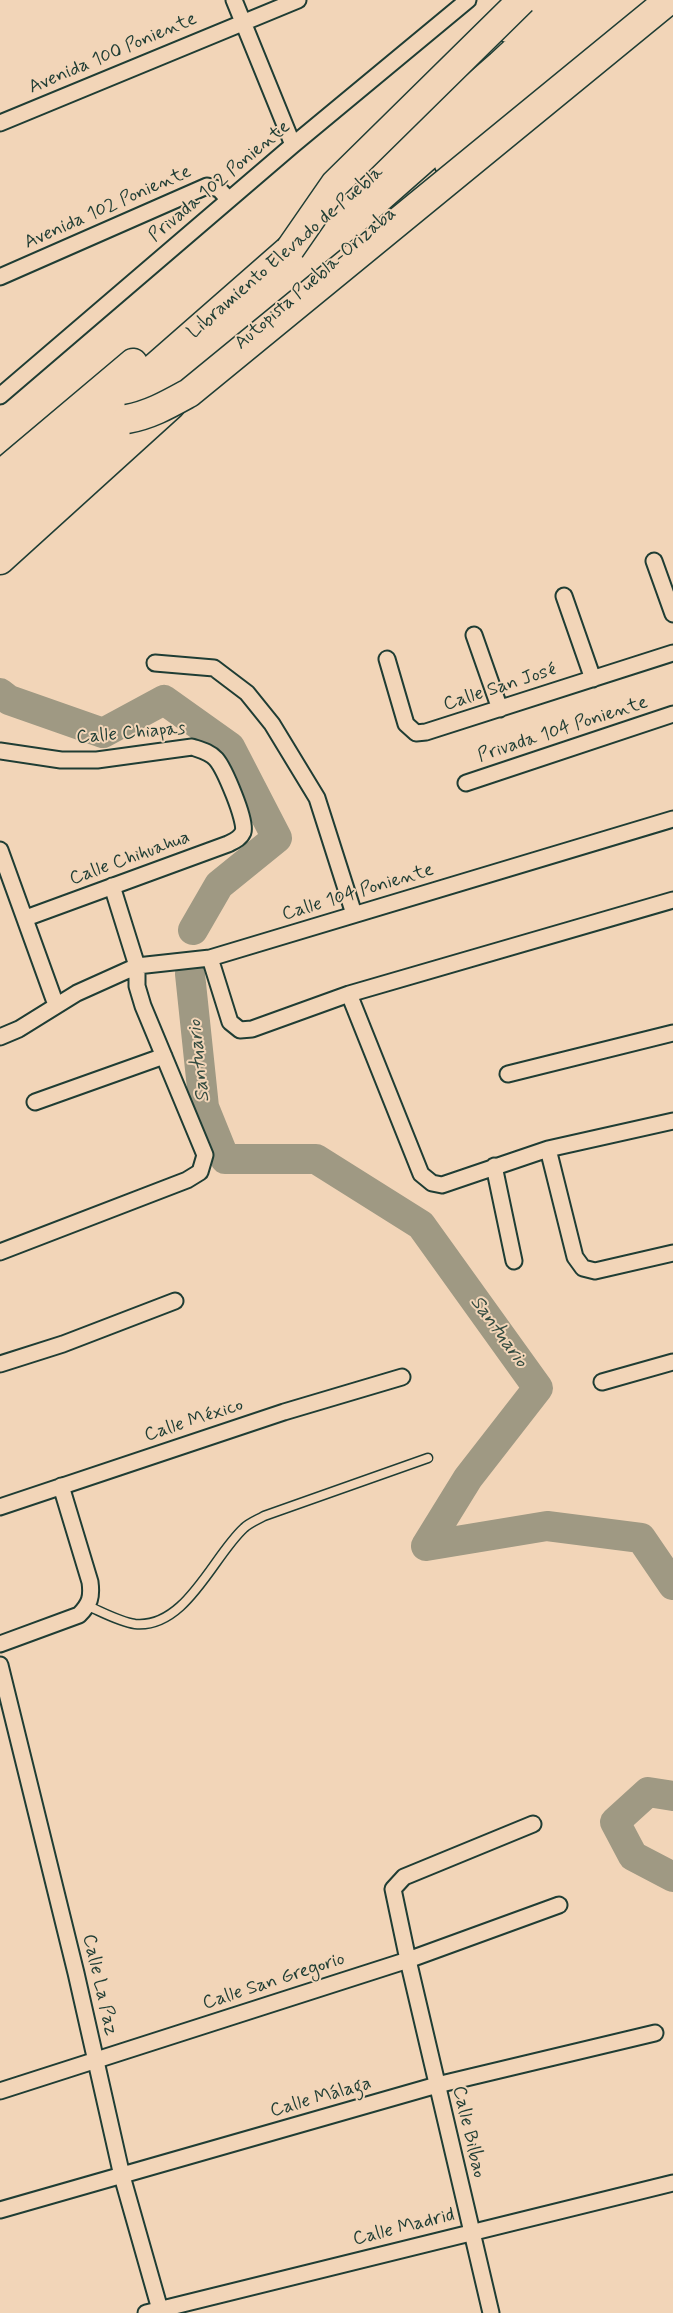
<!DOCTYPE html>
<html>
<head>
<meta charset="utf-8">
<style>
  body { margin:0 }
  canvas { display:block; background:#f2d5b8 }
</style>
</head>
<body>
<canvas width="673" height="2313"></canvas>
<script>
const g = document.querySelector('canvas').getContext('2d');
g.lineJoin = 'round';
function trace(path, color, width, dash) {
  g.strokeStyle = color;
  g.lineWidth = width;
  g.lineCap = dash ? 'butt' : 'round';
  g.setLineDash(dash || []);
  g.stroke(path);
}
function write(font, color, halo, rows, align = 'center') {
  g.font = font + ' Mynerve,sans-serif';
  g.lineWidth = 4;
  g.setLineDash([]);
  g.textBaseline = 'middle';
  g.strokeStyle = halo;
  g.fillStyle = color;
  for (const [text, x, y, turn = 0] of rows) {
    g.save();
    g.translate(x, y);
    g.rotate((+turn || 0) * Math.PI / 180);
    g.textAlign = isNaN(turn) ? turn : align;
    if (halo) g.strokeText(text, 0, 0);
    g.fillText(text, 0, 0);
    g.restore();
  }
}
trace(new Path2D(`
  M0 693 9 700 103 733 164 700 230 747 277 838 219 885 193 930
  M190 974 204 1107 225 1159H316L421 1225 538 1388 468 1478 426 1546 547 1526 641 1538 673 1585
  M673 1796 648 1792 615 1822 633 1856 673 1877`), '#9f9983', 30);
const lane = new Path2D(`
  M88 1606C102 1612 120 1622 135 1624 186 1629 213 1556 244 1528 249 1523 257 1520 264 1516L428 1458`);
const street = new Path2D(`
  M234 0 293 145
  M0 123 298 0
  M0 277 207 186 219 189 229 200
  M0 396 293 145 468 0
  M654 561 673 614
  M564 596 593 679
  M474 635 500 709
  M387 659 406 724 416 733 426 732 673 653
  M155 663 214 668 247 693 272 724 317 798 354 914
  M0 751 61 760H97L192 747C201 750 210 752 216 759 224 768 247 821 243 832 240 839 234 841 228 844L26 918
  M466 783 673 714
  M0 850 56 1005
  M210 958 230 1022 240 1030 252 1029 349 994 673 900
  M349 994 421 1174 432 1183 442 1185 548 1149 673 1121
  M0 1037 19 1029 77 993 137 966 210 958 673 819
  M508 1074 673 1033
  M35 1102 164 1056
  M548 1149 575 1257 583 1268 595 1271 673 1253
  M494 1166 514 1261
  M0 1252 187 1180 200 1172 205 1155 143 1006 137 986V966L112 886
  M0 1364 63 1344 175 1301
  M602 1382 673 1362
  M0 1507 284 1412 402 1377
  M0 1644 79 1615C90 1604 92 1597 90 1582L61 1486
  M0 1665 76 1973 122 2176 161 2313
  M0 2091 408 1960 559 1905
  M0 2210 437 2085 655 2033
  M146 2313 673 2183
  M491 2313 408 1960 393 1889 404 1877 533 1824`);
const highway = new Path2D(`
  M508 28 538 0
  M449 164 635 0
  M0 475 133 363
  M0 503 500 65 570 0
  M0 532 604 0
  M0 560 171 405`);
trace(lane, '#1f3d34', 11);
trace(street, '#1f3d34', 19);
trace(highway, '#1f3d34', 31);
trace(lane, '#f2d5b8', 8);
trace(street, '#f2d5b8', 15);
trace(highway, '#f2d5b8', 28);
const highwayBridge = new Path2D(`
  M290 249 335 184 522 0
  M127 419C150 415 169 404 189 393L669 0`);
trace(highwayBridge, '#1f3d34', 31, []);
trace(highwayBridge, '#f2d5b8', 28);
write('19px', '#1f3d34', '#f2d5b8', [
  ["Avenida 100 Poniente",113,54,-23],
  ["Privada 102 Poniente",220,182,-40],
  ["Avenida 102 Poniente",108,208,-24],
  ["Libramiento Elevado de Puebla",286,253,-41],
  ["Autopista Puebla-Orizaba",316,279,-41],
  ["Calle San José",500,688,-18],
  ["Privada 104 Poniente",563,730,-18],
  ["Calle Chiapas",131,734,-5],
  ["Calle Chihuahua",130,859,-20],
  ["Calle 104 Poniente",358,893,-17],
  ["Calle México",194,1421,-18],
  ["Calle San Gregorio",274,1982,-18],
  ["Calle La Paz",99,1985,77],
  ["Calle Málaga",321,2098,-16],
  ["Calle Bilbao",468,2132,77],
  ["Calle Madrid",404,2228,-14]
]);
write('italic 20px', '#324b40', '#f2d5b8', [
  ["Santuario",200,1061,-96],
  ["Santuario",498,1332,54]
]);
</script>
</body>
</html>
